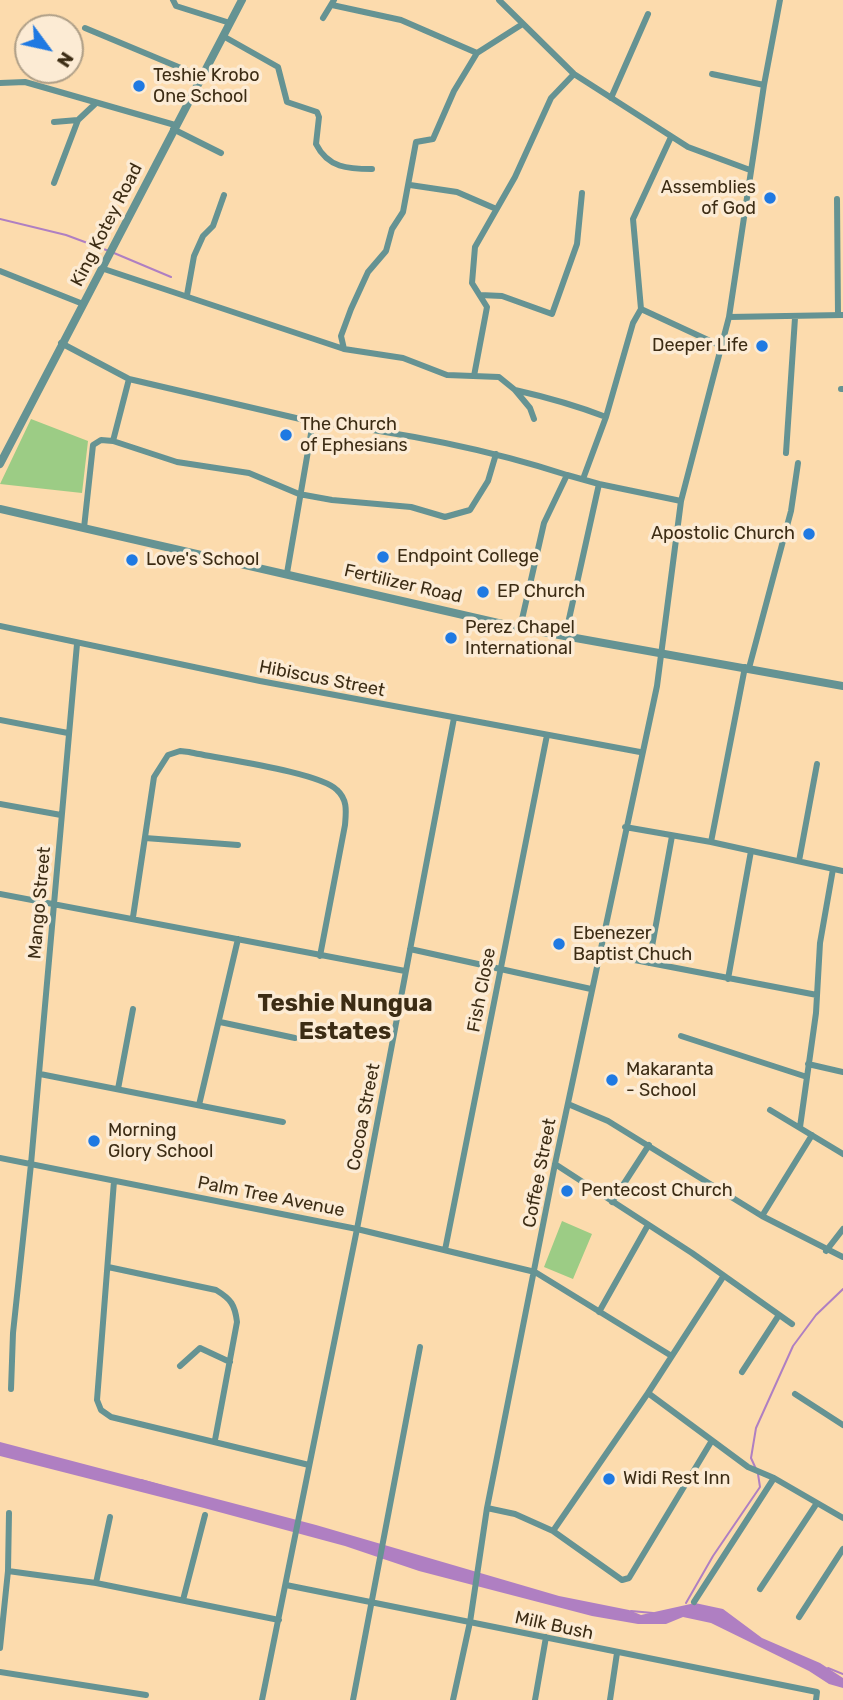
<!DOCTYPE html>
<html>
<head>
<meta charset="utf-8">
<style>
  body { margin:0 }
  #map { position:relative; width:843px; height:1700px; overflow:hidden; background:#fcdbad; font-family:Rubik,sans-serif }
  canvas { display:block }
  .north { position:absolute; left:14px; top:14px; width:70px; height:70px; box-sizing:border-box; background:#fcebd4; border:2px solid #af9f87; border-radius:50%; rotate:123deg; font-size:19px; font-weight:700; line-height:28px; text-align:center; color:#3c2c14 }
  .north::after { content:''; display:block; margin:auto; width:24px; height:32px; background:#1f79e2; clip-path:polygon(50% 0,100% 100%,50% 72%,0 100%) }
</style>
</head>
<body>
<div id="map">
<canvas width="843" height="1700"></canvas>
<div class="north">N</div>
</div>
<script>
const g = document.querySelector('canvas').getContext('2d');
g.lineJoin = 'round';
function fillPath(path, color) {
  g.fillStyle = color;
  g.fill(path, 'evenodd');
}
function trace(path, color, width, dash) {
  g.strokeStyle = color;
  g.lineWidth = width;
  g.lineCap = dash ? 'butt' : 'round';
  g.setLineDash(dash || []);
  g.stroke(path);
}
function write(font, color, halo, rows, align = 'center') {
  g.font = font + ' Rubik,sans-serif';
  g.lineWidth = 7;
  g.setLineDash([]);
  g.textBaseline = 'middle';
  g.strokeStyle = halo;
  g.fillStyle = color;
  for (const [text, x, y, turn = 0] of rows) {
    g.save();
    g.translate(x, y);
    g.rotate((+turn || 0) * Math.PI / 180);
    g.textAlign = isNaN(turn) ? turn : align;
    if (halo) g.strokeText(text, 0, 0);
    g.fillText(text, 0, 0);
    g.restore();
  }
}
fillPath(new Path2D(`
  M31 419 88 441 82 493 0 484Z
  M562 1221 592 1234 573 1279 544 1267Z`), '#9ccc85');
fillPath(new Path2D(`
  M0 1442 316 1525 559 1596 629 1610 641 1615 695 1603 723 1609 762 1638 820 1663 843 1678V1688L829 1684 809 1671 711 1623 683 1617 666 1624H638L592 1616 419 1571 345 1546 204 1508 0 1456Z`), '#af7fc2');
trace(new Path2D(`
  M0 219 66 235 109 251
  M114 253 171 277
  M756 1469 751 1458 756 1428 793 1346 816 1315 843 1289
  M141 1480 203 1498
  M686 1603 713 1556 760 1487 758 1474
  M631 1611 653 1613
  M828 1668 843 1674`), '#af7fc2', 2);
trace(new Path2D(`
  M173 0 176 6 230 23
  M499 0 574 74 688 147 750 170
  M332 5 401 20 477 53
  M323 18 334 0
  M85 28 200 76
  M223 36 278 67 287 102 317 112 319 117 316 144C328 168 348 169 372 169
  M712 74 764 85
  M0 83 25 82 175 125
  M611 98 648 14
  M54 122 78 120
  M173 129 221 153
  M671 137 633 219 641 309 721 346
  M54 183 78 120 95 104
  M410 185 457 192 494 208
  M837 199 838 315
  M104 269 344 349 403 358 447 375 499 377 515 390 530 408 534 419
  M0 271 83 304
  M187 295 194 256 203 236 213 226 224 195
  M480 295 502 296 552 314 577 244 582 193
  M729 317 764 85 780 0
  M61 343 129 379 313 422
  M344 349 341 336 351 309 368 272 386 251 392 229 403 212 416 142 433 139 454 91 477 53 521 25
  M474 376 487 307 472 283 475 247 515 177 551 98 574 74
  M841 389H843
  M515 390C546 397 575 405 606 417
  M113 441 129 379
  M786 453 795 318
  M583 479 606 417 633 323 641 309
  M84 528 93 445 101 440 113 441 177 462 249 473 299 494 332 500 411 507 445 517 470 510 488 481 496 454
  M287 573 313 422C400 432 484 448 567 475
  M0 626 260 681 640 752
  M520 628 544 523 567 475 599 484
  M565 637 599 484 681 501
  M749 668 791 511 798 463
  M0 720 68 733
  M0 804 61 815
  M625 827 711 842 745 667
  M145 838 238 845
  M711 842 843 871
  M799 861 817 764
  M0 894 405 971
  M133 917 154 777 168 755 180 751 189 752C220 759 319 772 337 790 348 800 346 812 345 825L320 956
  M410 949 591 989
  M598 953 817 995
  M649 963 672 836
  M728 979 751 851
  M220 1022 295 1038
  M681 1036 807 1077
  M808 1064 843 1072
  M40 1074 283 1122
  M118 1089 133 1009
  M568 1104 608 1121 762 1216 843 1257
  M199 1105 238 939
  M770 1110 843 1154
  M800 1127 816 1013 820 943 833 869
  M0 1158 357 1229 535 1272 670 1355
  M555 1164 692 1253 792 1324
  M114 1181 97 1400 101 1410 111 1417 309 1465
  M612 1202 649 1145
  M762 1216 812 1135
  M445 1250 547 735
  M826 1251 843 1229
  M108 1267 216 1290C231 1299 235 1305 237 1322L215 1440
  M599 1312 648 1225
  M180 1366 200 1348 230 1362
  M742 1372 779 1315
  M11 1389 13 1333 31 1164 77 644
  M648 1393 723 1277
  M795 1394 843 1425
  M711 1442 629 1578 622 1580 553 1531 648 1393 748 1467 774 1478 843 1518
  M487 1508 515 1514 553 1531
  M8 1571 96 1583 279 1620
  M96 1583 110 1517
  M286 1585 817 1692 816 1700
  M760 1589 817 1503
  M183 1600 205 1515
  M694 1602 774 1478
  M799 1617 843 1549
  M0 1648 8 1571 9 1513
  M0 1672 146 1695
  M262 1700 357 1229 454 718
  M353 1700 420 1347
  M453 1700 470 1622 487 1508 555 1164 657 686 681 501 729 317 843 315
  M535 1700 546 1637
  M610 1700 617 1653`), '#659393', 6);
trace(new Path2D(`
  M0 464 242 0
  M0 509 520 628 843 686`), '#659393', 8);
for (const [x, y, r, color] of [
  [139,86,7,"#1f79e2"],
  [770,198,7,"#1f79e2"],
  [762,346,7,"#1f79e2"],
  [286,435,7,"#1f79e2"],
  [809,534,7,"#1f79e2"],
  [383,557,7,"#1f79e2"],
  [132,560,7,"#1f79e2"],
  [483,592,7,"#1f79e2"],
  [451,638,7,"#1f79e2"],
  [559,944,7,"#1f79e2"],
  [612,1080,7,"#1f79e2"],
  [94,1141,7,"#1f79e2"],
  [567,1191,7,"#1f79e2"],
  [609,1479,7,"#1f79e2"]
]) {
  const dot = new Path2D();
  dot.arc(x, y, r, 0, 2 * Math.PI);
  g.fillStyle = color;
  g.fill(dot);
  trace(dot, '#fcebd4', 2.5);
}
write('18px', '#3c2c14', '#fcebd4', [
  ["Teshie Krobo",153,76],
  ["One School",153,97],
  ["Assemblies",756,188,"right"],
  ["of God",756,209,"right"],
  ["Deeper Life",748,346,"right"],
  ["The Church",300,425],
  ["of Ephesians",300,446],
  ["Apostolic Church",795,534,"right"],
  ["Endpoint College",397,557],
  ["Love's School",146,560],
  ["EP Church",497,592],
  ["Perez Chapel",465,628],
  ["International",465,649],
  ["Ebenezer",573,934],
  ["Baptist Chuch",573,955],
  ["Makaranta",626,1070],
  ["- School",626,1091],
  ["Morning",108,1131],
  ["Glory School",108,1152],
  ["Pentecost Church",581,1191],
  ["Widi Rest Inn",623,1479]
], 'left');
write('18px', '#3c2c14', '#fcebd4', [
  ["King Kotey Road",107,225,-63],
  ["Fertilizer Road",403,584,13],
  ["Hibiscus Street",322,679,11],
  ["Mango Street",40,903,-85],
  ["Fish Close",482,990,-79],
  ["Cocoa Street",364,1117,-79],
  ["Coffee Street",540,1173,-79],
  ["Palm Tree Avenue",271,1197,11],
  ["Milk Bush",554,1626,12]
]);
write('bold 24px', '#3c2c14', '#fcebd4', [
  ["Teshie Nungua",345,1004],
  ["Estates",345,1032]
]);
</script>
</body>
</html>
